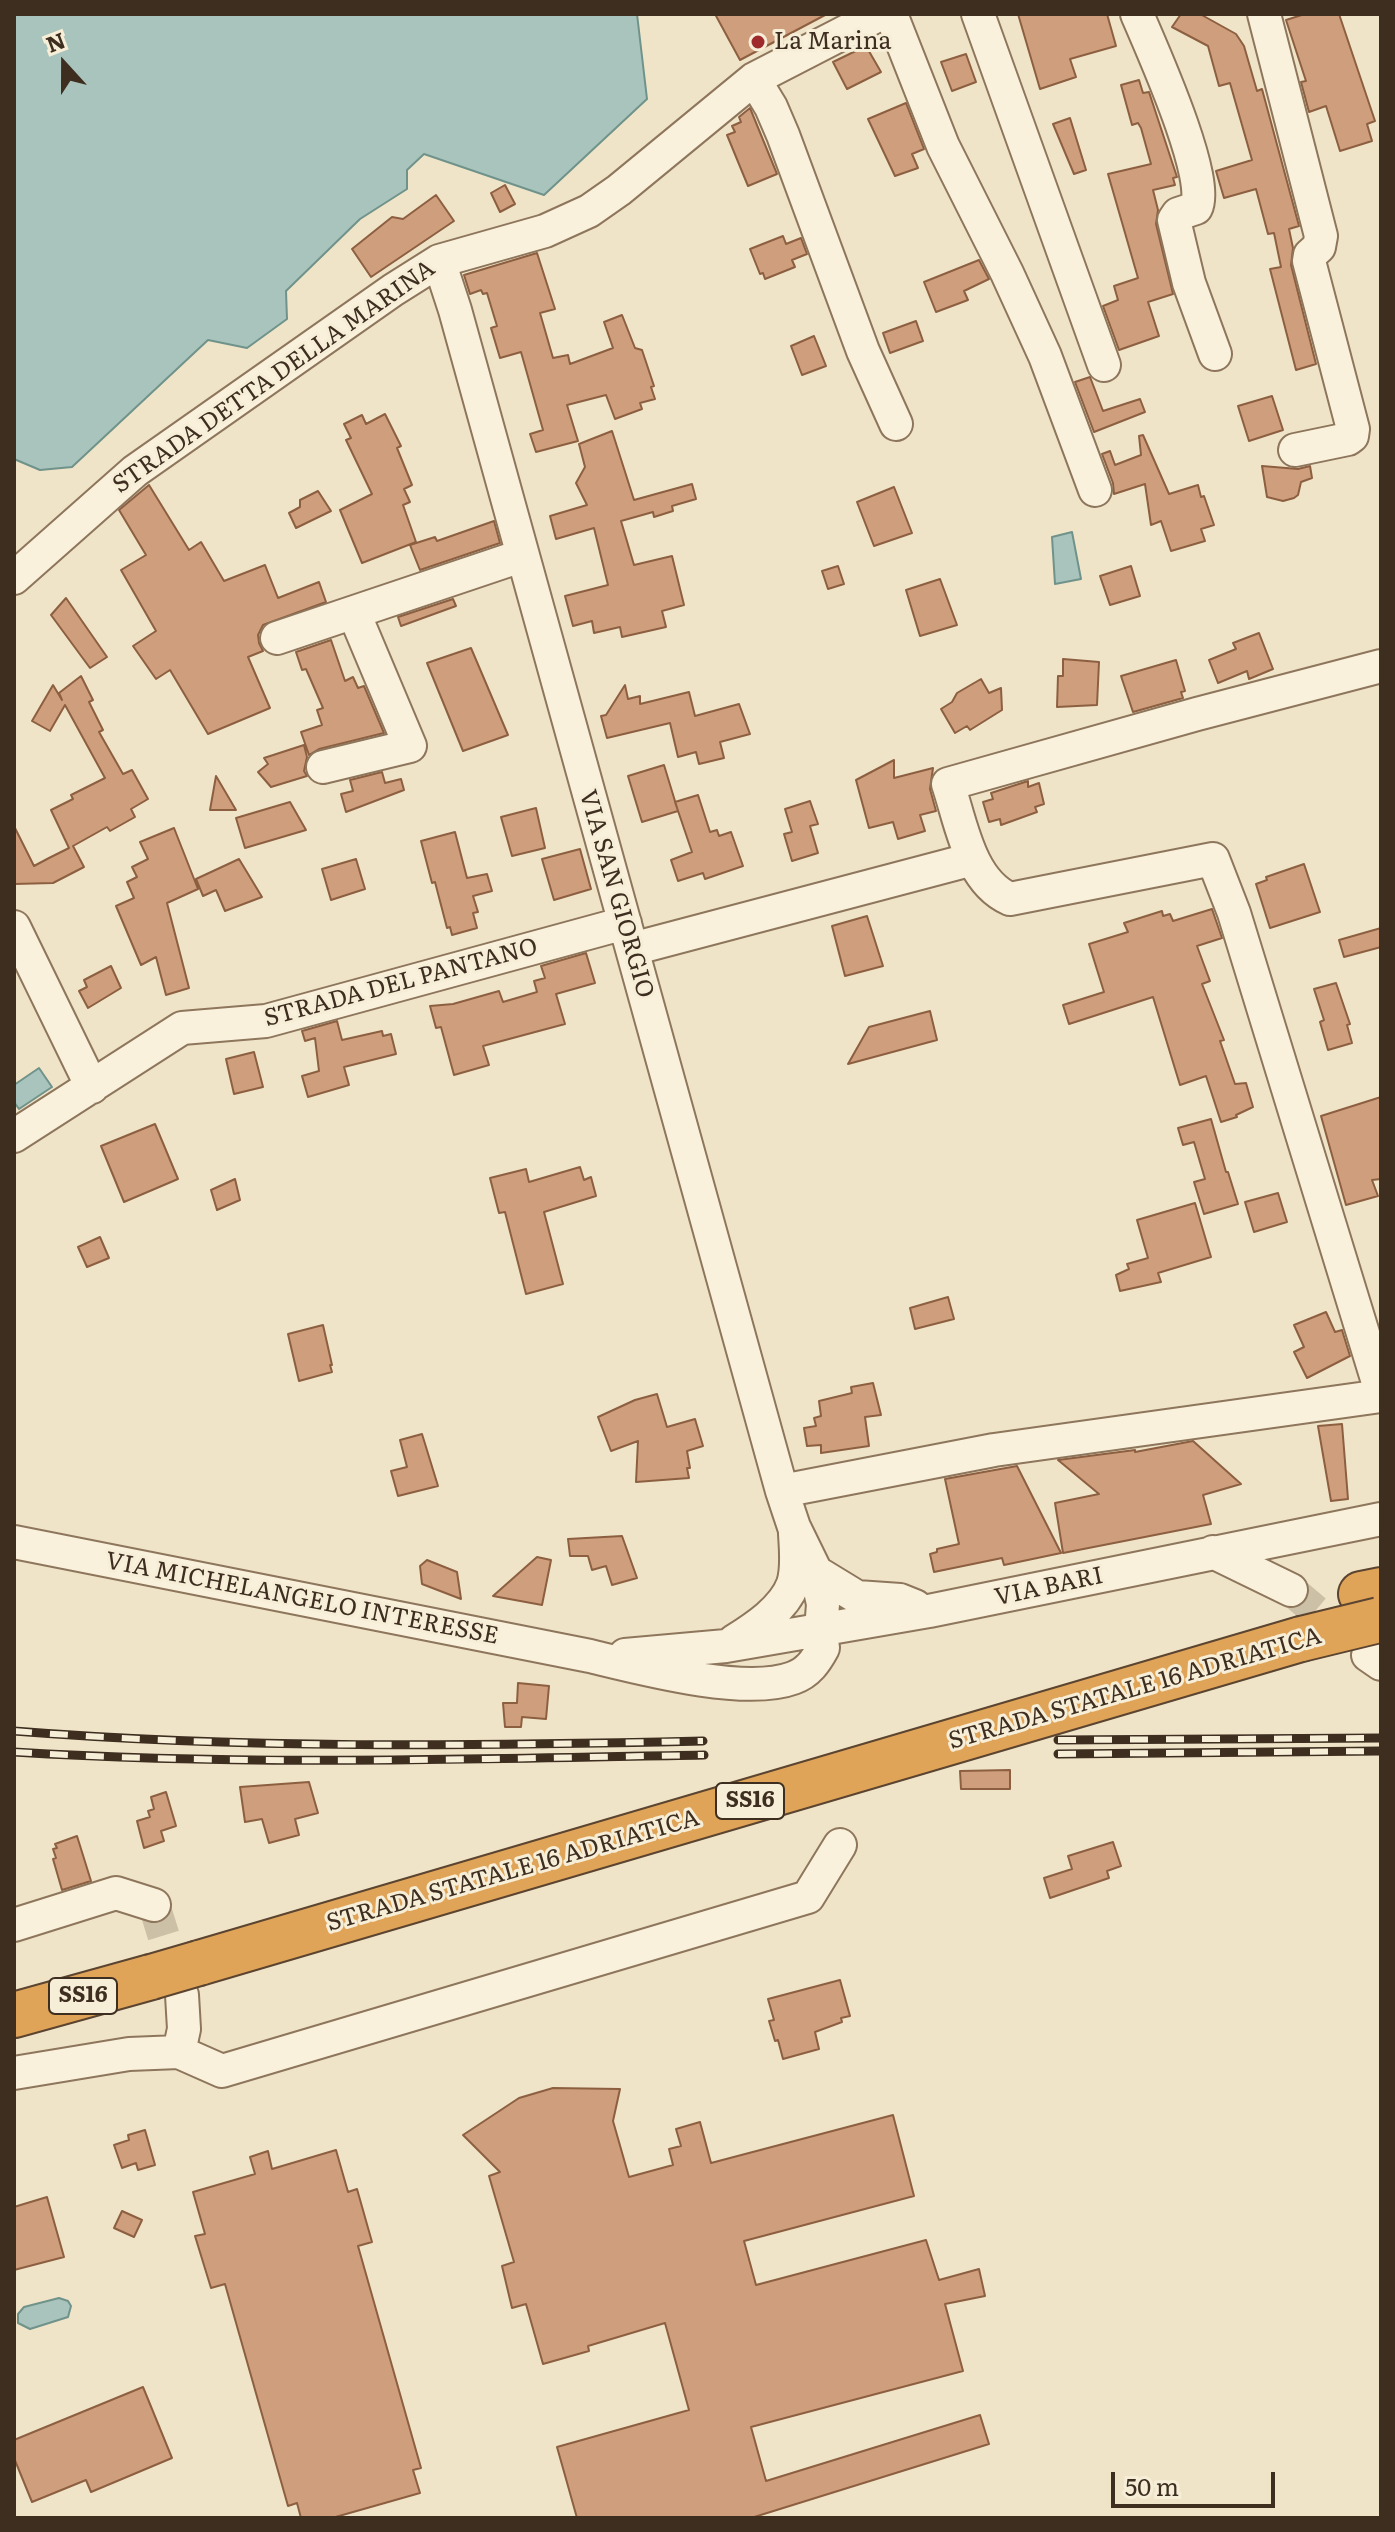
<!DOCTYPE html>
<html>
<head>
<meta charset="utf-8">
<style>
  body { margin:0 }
  #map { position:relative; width:1395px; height:2532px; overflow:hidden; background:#f0e4c8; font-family:Literata,serif }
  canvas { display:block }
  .frame { position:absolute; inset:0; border:16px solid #3d2e20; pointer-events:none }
  .north { position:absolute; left:24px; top:24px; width:80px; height:80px; -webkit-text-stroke:6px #f7eed8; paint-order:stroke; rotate:339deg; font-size:22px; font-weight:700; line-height:32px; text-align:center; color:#3d2e20 }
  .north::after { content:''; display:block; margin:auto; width:28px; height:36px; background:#3d2e20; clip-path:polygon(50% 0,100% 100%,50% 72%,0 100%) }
  .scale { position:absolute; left:1111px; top:2472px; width:164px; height:36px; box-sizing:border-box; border:4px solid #3d2e20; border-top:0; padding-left:10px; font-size:24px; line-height:28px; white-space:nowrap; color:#3d2e20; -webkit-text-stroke:6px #f7eed8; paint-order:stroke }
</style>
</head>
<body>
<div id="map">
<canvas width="1395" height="2532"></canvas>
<div class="frame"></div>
<div class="north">N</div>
<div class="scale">50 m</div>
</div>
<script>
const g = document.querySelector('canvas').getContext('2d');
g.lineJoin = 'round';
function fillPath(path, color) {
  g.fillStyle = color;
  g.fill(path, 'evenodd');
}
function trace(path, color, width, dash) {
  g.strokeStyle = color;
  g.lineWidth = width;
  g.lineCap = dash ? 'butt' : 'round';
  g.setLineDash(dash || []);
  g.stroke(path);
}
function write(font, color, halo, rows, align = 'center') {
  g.font = font + ' Literata,serif';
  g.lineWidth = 6;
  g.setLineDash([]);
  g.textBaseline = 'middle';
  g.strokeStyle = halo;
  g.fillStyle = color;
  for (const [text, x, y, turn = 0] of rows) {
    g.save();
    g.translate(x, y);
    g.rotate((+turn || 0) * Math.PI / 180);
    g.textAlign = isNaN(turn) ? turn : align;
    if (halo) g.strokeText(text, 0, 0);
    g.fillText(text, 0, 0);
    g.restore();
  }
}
const water = new Path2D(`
  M14 14H637L647 99 544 195 424 154 407 170V189L360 219 286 291 287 319 247 348 208 340 72 467 40 470 14 459Z
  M1072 532 1081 579 1055 584 1052 537Z
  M39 1068 52 1087 19 1109 14 1102V1085Z
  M59 2298 68 2301 71 2306 68 2317 30 2329 18 2323V2314L24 2307Z`);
fillPath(water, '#a9c4bc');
trace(water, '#6f938a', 2);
const building = new Path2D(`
  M715 14H827L740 60Z
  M1018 14H1107L1116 46 1070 59 1076 77 1040 89Z
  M1181 14H1200L1236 34 1244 46 1257 91 1262 89 1299 226 1289 229 1293 248 1291 265 1316 364 1296 370 1270 269 1281 267 1274 233 1268 234 1256 189 1224 198 1216 171 1252 160 1230 83 1219 86 1208 46 1172 27Z
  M1305 14H1339L1375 121 1367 124 1372 141 1340 151 1326 106 1309 112 1301 82 1306 81 1286 20Z
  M866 46 881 72 847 89 833 62Z
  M966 54 976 82 952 91 941 62Z
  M1139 80 1143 93 1149 92 1176 174 1177 177 1173 178 1175 185 1153 190 1158 210 1156 224 1173 294 1148 302 1159 336 1119 350 1103 306 1118 300 1114 286 1138 278 1108 174 1151 164 1141 128 1138 123 1132 125 1121 85Z
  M906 103 924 149 912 154 918 168 895 176 868 119Z
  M750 108 777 174 748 186 727 135 735 132 732 126 741 122 739 117Z
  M1070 118 1086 170 1074 174 1053 124Z
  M505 185 515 204 500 212 491 193Z
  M436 195 454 221 371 277 352 249 392 217 403 219Z
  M783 236 786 244 801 238 807 254 792 260 795 267 765 279 763 273 760 274 750 249Z
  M537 253 555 309 540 313 553 358 568 355 570 364 613 348 604 322 622 315 635 348 642 350 654 386 651 387 655 399 640 403 642 409 615 419 606 395 567 405 578 441 536 452 530 434 543 430 521 352 500 358 491 328 497 326 487 293 483 294 481 290 470 294 464 275Z
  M979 260 989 279 964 291 968 300 936 312 924 282Z
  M916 321 923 341 890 353 883 333Z
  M814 336 826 366 802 375 791 346Z
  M1090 377 1103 411 1140 399 1145 412 1094 432 1075 382Z
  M1272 396 1283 430 1249 441 1238 406Z
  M385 414 401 446 397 448 412 485 404 489 410 502 403 505 416 542 362 563 340 510 372 494 346 440 351 438 344 424 362 415 366 424Z
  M612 431 634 500 692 484 696 499 672 506 673 511 654 517 653 512 621 521 634 565 672 556 684 605 662 611 666 627 622 637 620 627 594 633 592 621 573 626 565 596 608 585 594 528 556 539 550 516 587 505 576 483 585 467 579 444Z
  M1143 435 1169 494 1198 485 1201 497 1204 496 1214 525 1201 529 1205 541 1171 551 1161 521 1151 525 1145 484 1114 494 1113 483 1102 454 1110 451 1115 465 1141 455 1139 436Z
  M1262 466 1298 469 1310 466 1312 478 1301 482 1298 495 1294 498 1283 501 1267 497Z
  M149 485 189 550 201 542 224 581 265 565 278 598 319 582 326 602 263 625 258 635 259 643 263 651 248 657 270 708 208 734 170 670 156 679 133 646 156 631 121 570 146 555 119 510Z
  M894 487 912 533 874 546 857 502Z
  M318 491 331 511 296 528 289 513 300 507V500Z
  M494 521 500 543 420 570 410 545 435 537 437 541Z
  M838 566 844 584 828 589 822 571Z
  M1131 566 1140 596 1110 605 1100 576Z
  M940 579 957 625 920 636 906 590Z
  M66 598 107 657 90 668 51 615Z
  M453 599 456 606 401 626 398 617Z
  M1259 633 1273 669 1249 679 1247 671 1218 683 1209 660 1236 649 1233 643Z
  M331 640 345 681 353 677 358 688 364 686 384 733 319 749 309 755 301 732 322 725 317 710 323 708 306 669 302 670 296 652Z
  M471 648 508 735 463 751 427 663Z
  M1063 659 1099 662 1097 705 1057 707 1058 676H1063Z
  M1176 660 1185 691 1181 692 1183 698 1133 712 1121 676Z
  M81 676 93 700 89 702 103 730 99 732 123 774 132 770 148 799 131 809 135 817 110 831 107 827 73 846 84 867 53 883 14 884V826L34 866 49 858 69 848 51 810 73 799 71 795 105 778 65 705 50 731 32 721 53 685 62 700 59 693Z
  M981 679 989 693 1001 688 1002 710 970 730 967 726 955 733 941 709 952 702 957 693Z
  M625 685 628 699 640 696V704L689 692 695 716 739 704 750 734 720 742 724 758 699 764 696 752 678 757 670 723 607 738 601 716 606 715Z
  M304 745 307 757 304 771 307 776 271 787 258 772 268 764 264 758Z
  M894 760V778L933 768 930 789 936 811 920 815 925 831 898 839 893 822 869 828 856 780Z
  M664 765 678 811 642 822 628 776Z
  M382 772 385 783 401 779 404 790 346 812 341 794 353 791 350 780Z
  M216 776 236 810H210Z
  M1028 781V787L1039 783 1044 804 1035 807 1037 812 1001 825 1000 819 989 822 983 802 993 799 991 793Z
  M698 795 710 832 717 830 719 836 731 832 743 866 705 879 703 873 678 881 671 860 692 852 675 802Z
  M810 801 818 824 810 826 818 853 792 861 784 834 792 832 785 809Z
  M290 802 306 830 245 848 236 818Z
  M536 808 545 848 512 856 501 817Z
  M174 828 198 889 167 903 189 988 166 995 156 957 141 965 116 906 134 898 127 882 137 877 132 867 148 859 140 842Z
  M455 832 467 878 487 874 492 891 473 896 478 912 473 913 477 928 452 935 450 927 447 928 435 882 432 883 421 841Z
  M580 849 591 889 554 900 542 859Z
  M239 859 262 897 225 911 216 890 203 896 196 879Z
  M356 859 365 889 331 900 322 869Z
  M1304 864 1320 912 1270 928 1256 884 1267 880 1266 877Z
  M1212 909 1222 938 1197 946 1210 981 1202 984 1224 1040 1220 1041 1235 1084 1246 1083 1253 1107 1236 1115 1237 1117 1221 1122 1206 1076 1180 1085 1153 997 1069 1024 1063 1005 1104 992 1089 944 1128 932 1124 923 1162 911 1163 916 1170 914 1173 921Z
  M867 916 883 966 845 976 832 926Z
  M1381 928V947L1344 957 1339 940Z
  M586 953 595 983 556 994 565 1024 483 1046 489 1065 454 1075 441 1027 436 1028 430 1006 453 1004 499 991 503 1002 537 992 534 981 545 978 541 966Z
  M111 966 121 988 88 1008 79 991 87 987 84 980Z
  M1336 983 1350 1024 1347 1025 1352 1043 1328 1050 1320 1022 1324 1020 1314 989Z
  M930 1011 937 1040 848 1064 869 1027Z
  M337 1021 342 1040 382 1031 383 1036 391 1034 396 1054 344 1067 349 1085 308 1097 302 1076 319 1071 315 1038 305 1041 302 1031Z
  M254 1052 263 1087 234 1094 226 1059Z
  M1381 1097V1179L1372 1180 1378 1196 1346 1205 1321 1116Z
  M1211 1119 1226 1172H1228L1238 1204 1204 1214 1194 1182 1205 1179 1194 1142 1183 1145 1178 1128Z
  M155 1124 178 1179 124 1202 101 1146Z
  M580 1167 584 1180 591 1177 596 1196 544 1212 563 1284 526 1294 505 1212 499 1213 490 1178 526 1169 529 1182Z
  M235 1179 240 1200 217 1210 211 1190Z
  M1278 1193 1287 1222 1254 1232 1245 1202Z
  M1195 1203 1211 1257 1158 1273 1161 1282 1120 1291 1116 1275 1129 1269 1127 1264 1148 1258 1137 1220Z
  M100 1237 109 1258 87 1267 78 1247Z
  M948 1297 954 1319 915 1329 910 1308Z
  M1326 1312 1335 1332 1342 1330 1350 1356 1307 1378 1294 1352 1304 1347 1294 1325Z
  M323 1325 332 1365H330L332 1372 299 1381 288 1334Z
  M873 1383 881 1415 865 1417 869 1446 821 1453V1445L807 1446 804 1428 816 1426 814 1418 821 1416 819 1401 852 1393 851 1387Z
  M657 1394 667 1427 695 1419 703 1446 687 1451 690 1468H687L689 1478 636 1482 638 1441 611 1451 598 1417 635 1400Z
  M1342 1424 1348 1499 1331 1501 1318 1426Z
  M422 1434 438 1486 398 1496 391 1471 407 1467 400 1440Z
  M1193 1441 1241 1484 1203 1495 1211 1524 1063 1553 1055 1503 1099 1494 1058 1460 1135 1450V1452Z
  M1017 1466 1061 1553 1004 1565 1002 1558 934 1572 930 1554 937 1552V1549L959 1544 945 1479Z
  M622 1536 637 1578 612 1585 606 1566 592 1570 588 1556H570L568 1539Z
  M537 1557 551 1560 542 1605 493 1596Z
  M427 1560 457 1572 461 1599 422 1584 420 1566Z
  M518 1683 549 1686 546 1719 522 1717 521 1727H505L503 1703H517Z
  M1010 1770V1789H961L960 1771Z
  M309 1782 318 1813 295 1819 299 1835 269 1843 262 1819 245 1822 240 1787Z
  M166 1792 176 1826 161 1831 164 1841 144 1848 137 1821 150 1817 148 1811 154 1809 151 1797Z
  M77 1836 91 1881 62 1890 53 1859 56 1858 53 1849 57 1848 55 1844Z
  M1113 1842 1121 1866 1107 1871 1109 1878 1050 1898 1044 1878 1072 1869 1068 1856Z
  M840 1980 850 2016 841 2018 842 2022 815 2032 819 2049 783 2059 778 2040 775 2041 769 2021 774 2020 768 1999Z
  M553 2088 620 2089 613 2121 629 2177 673 2165 669 2149 681 2146 676 2129 700 2122 711 2163 893 2115 914 2196 744 2241 756 2285 926 2240 939 2280 979 2269 985 2296 945 2304 963 2371 751 2427 766 2481 980 2415 989 2444 751 2518H577L557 2447 689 2410 665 2323 588 2346 589 2351 543 2364 526 2304 512 2308 502 2266 514 2262 489 2176 500 2172 463 2135 519 2098Z
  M145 2130 155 2165 138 2170 136 2163 122 2168 114 2145 129 2140 128 2135Z
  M336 2150 348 2192 357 2189 372 2242 358 2246 421 2468 413 2470 420 2493 332 2518H301L297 2503 288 2506 225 2284 211 2288 195 2236 205 2234 193 2192 255 2174 250 2157 268 2151 272 2169Z
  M47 2197 64 2257 14 2270V2207Z
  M122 2211 142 2220 134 2237 114 2228Z
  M143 2387 172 2458 91 2492 86 2480 32 2502 14 2458V2440Z`);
fillPath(building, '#cf9f7d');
trace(building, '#8d5f41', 2);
trace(new Path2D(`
  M1291 1590 1350 1640
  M154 1905 180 1988`), '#ccc0a6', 32, [32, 16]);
const minor = new Path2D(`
  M891 14 943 146 1007 273 1045 356 1095 490
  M978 14 1104 365
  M1137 14C1151 47 1211 179 1196 208L1178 214 1174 220 1189 283 1215 354
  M1264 14 1321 236 1319 247 1310 255 1309 261 1353 429 1352 436 1348 439 1295 450
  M754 79 771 107 783 135 863 351 896 424
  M14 578 135 471 393 290 439 261 545 231 589 211 619 190 754 79 880 14
  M277 638 521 556
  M1381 666 1197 714 948 784C961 822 969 881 1010 899L1213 859 1234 913 1381 1392
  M323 767 410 746 354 613
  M14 927 92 1087
  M632 949 973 859
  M14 1136 182 1028 266 1021 625 923
  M782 1491 994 1450 1381 1396
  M14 1542 590 1656C640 1668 745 1696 793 1678 808 1673 816 1661 823 1648L821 1630 823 1604 816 1572 794 1527 782 1491 455 310 439 261
  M1213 1552 1291 1590
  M816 1572 857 1597 900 1600 915 1606
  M734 1641C755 1628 784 1609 793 1584 798 1569 796 1550 795 1534
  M625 1655 726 1646 929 1611 1381 1519
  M1368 1655 1381 1664
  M14 1925 116 1893 154 1905
  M179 2052 184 2029 182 1995
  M14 2073 129 2054 179 2052 222 2071 808 1897 840 1845`);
const highway = new Path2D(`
  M1361 1594 1381 1590
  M199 1963 1301 1639
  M14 2015 151 1977`);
trace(minor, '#8d765c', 36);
trace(highway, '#5b4430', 48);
trace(minor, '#faf1dc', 32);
trace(highway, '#e0a458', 44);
const rail = new Path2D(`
  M14 1731C243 1749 473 1746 703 1741
  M1058 1740 1381 1738
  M14 1752C243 1766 474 1759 704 1755
  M1058 1754 1381 1751`);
trace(rail, '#3d2e20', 9);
trace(rail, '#f7eed8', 6, [18]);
const highwayBridge = new Path2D(`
  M1301 1639 1379 1620
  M151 1977 199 1963`);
trace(highwayBridge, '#5b4430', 48, []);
trace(highwayBridge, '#e0a458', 44);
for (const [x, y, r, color] of [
  [758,42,8,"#9e2a2b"]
]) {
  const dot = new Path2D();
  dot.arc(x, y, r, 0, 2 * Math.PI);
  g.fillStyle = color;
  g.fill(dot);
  trace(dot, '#f7eed8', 3);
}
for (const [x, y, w] of [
  [750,1801,68],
  [83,1996,68]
]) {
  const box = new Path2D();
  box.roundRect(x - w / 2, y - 18, w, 36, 6);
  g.fillStyle = '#f7eed8';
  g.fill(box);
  trace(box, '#3d2e20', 2);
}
write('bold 22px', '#3d2e20', null, [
  ["SS16",750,1801],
  ["SS16",83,1996]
]);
write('24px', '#3d2e20', '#f7eed8', [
  ["La Marina",774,42]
], 'left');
write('24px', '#3d2e20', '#f7eed8', [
  ["STRADA DETTA DELLA MARINA",274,377,-35],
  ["VIA SAN GIORGIO",616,894,74],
  ["STRADA DEL PANTANO",401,983,-15],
  ["VIA BARI",1049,1587,-12],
  ["VIA MICHELANGELO INTERESSE",302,1599,11],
  ["STRADA STATALE 16 ADRIATICA",1135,1689,-16],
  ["STRADA STATALE 16 ADRIATICA",513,1871,-16]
]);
</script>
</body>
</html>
